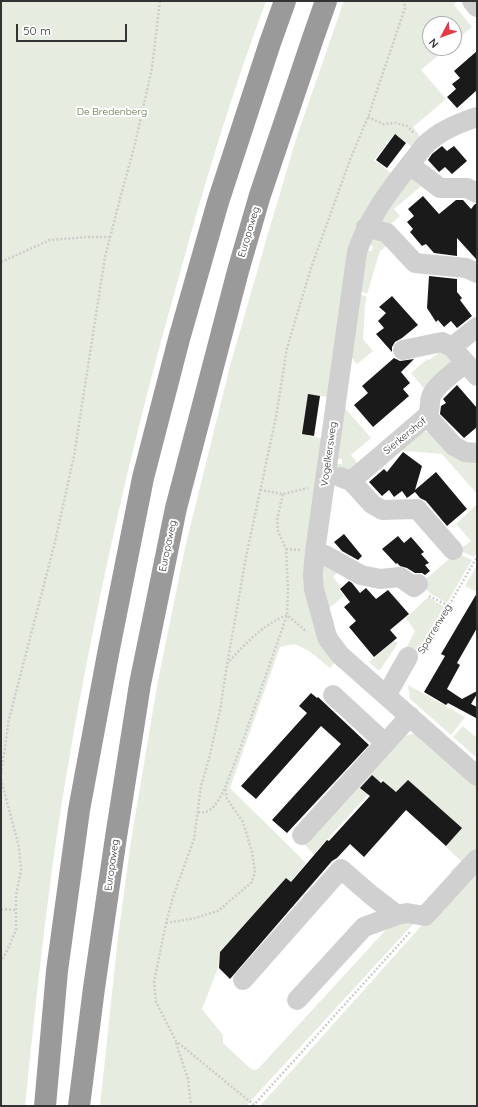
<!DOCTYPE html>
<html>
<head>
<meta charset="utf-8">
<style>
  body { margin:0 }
  #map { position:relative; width:478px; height:1107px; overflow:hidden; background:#fff; font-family:Quicksand,sans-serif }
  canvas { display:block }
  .frame { position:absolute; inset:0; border:2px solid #333; pointer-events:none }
  .north { position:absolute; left:422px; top:16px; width:40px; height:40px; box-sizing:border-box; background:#fff; border:1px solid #adadad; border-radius:50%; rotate:229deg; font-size:11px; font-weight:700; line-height:16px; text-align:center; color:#333 }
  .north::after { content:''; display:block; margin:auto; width:14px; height:18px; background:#e63946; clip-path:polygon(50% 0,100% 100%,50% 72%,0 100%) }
  .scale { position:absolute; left:16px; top:24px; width:111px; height:18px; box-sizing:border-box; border:2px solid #333; border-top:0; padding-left:5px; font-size:12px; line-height:14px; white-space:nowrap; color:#333; -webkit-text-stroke:3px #fff; paint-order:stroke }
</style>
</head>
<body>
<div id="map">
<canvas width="478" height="1107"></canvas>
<div class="frame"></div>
<div class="north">N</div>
<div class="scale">50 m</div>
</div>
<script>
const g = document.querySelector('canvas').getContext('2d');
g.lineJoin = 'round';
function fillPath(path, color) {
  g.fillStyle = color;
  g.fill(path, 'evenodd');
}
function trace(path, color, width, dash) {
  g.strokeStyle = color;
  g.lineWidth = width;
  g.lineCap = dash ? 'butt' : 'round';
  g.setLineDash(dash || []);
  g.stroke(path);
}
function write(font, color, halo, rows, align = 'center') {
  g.font = font + ' Quicksand,sans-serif';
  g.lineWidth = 4;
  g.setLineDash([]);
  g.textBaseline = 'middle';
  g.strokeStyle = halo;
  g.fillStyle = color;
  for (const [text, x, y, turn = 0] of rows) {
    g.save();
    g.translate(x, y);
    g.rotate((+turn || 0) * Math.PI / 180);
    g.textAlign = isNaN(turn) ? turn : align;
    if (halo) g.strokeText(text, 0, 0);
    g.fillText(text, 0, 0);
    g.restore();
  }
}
fillPath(new Path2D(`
  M1 1H266C233 90 205 181 180 273 131 443 93 615 64 789 47 894 36 1000 25 1106H1Z
  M344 1H457L454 5 472 27 454 42V24H430V48H447L421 70 446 99 413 127 422 139 415 149 394 134 374 160 395 176 369 211 329 397 312 395 308 436 324 439 307 573 337 660 330 668 309 651 295 644 280 647 230 788 306 863 291 881 286 878 220 951 218 968 202 1009 223 1035V1043L252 1070 258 1069 394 921 415 922 246 1106H100L118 937 131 841 157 686 185 548 230 366 267 237 296 139Z
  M412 177 425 183 394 209 400 216 391 224H378Z
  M373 238 388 245 380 251 367 294 360 291 366 250 372 251 373 246 368 245Z
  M359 294 367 297 365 305 363 339 373 351 357 364 351 357Z
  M440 352 454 359 426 391 411 373 427 359 429 360Z
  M344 407 371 438 351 455 358 464V470H339L336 466 337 464H342V459L337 458Z
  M420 431 433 432 477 458V494L442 454 394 450Z
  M477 504V552L474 557 459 550 471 541 456 524Z
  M456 553 472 560 447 603 431 594 421 583Z
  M326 563 340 570 333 577 341 587 339 589 344 596 328 609 324 592 323 565Z
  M477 565V592L465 586Z
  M428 597 445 607 417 655 406 648 415 631 406 618Z
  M394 641 398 643 380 670H378L369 662Z
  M408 685 465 717 451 735 410 699Z
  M463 726 477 738V758L453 737Z
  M416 733 477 787V853L461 871 450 872 461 861 444 845 459 828 397 793 382 779 314 854 305 845 404 736Z
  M477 866V1106H260L422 925Z`), '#e6ecdf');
fillPath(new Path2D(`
  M477 51V90L457 108 447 97 456 89 452 84 460 78 454 71Z
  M395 134 406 143 387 168 376 160Z
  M442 146 447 151 454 146 467 161 452 174 445 167 439 172 428 160 432 154Z
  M423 196 439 214 456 200H463L471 209 475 204H477V260L457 238V256L434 253 426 244 422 246 410 232 413 229 407 222 414 216 408 209Z
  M429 276 457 279V292L462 298 460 300 472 316 457 328 451 321 444 327 438 320 436 322 427 308Z
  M392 296 418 325 402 338 395 342 392 347V352L376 334 384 328 378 321 386 313 379 307Z
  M394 358 400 361 414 359 401 372 410 383 403 389 409 396 373 427 354 405 368 393 362 386Z
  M457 385 477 408V427L464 438 440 414 441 406 446 403 443 399Z
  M308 394 320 396 314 436 302 434Z
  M403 452 422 466 415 490 436 472 467 509 447 526 426 501 420 498 415 492 407 498 402 491 394 497 389 490 382 496 369 482 384 469 387 472Z
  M344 534 362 556 358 560 342 551 334 542Z
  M398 536 404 543 411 537 424 552 421 554 429 563 425 565 430 571 425 575 422 573H415L407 568 400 566 397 563 396 564 382 549Z
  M349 581 352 583 360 593 366 588 376 599 388 590 409 614 390 630 397 638 374 657 349 627 356 621 344 607 350 602 340 589Z
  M477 593V628L457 663 460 665 447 689 462 699 477 691V694L471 704 477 707 476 718 448 703 446 705 424 692 445 656 441 654Z
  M311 693 317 698 318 697 369 745 287 833 272 820 341 744 321 726 256 799 241 786 307 713 299 706Z
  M372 775 381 783 383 781 396 792 408 780 462 828 446 846 406 810 364 857 350 844 337 858 332 861 230 979 219 968 220 952 286 878 291 882 327 840 329 841 370 796 360 788Z`), '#1a1a1a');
trace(new Path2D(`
  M368 117 383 124 396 123 407 126 414 133
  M1 262 50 240 87 237H111
  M260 490 283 494 308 488
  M286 549 300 550
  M429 596 449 606
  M423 650 477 557
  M227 664C244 645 262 625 287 615L307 632
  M1 774 9 719 55 542 74 456 105 257 121 195 134 148 152 68 160 1
  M1 779 19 847 21 870 16 896V930L6 953 1 960
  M198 812C213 815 219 799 225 788
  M1 909 16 910
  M166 923 195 918 218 911 252 882 255 871 252 852 243 822 227 799 225 788 240 749 287 615 288 589 286 549 278 531 277 520 283 494
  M176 1043 188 1079 191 1106
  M254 1105 176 1041 156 1002 154 982 166 923 173 897 194 839 201 786 209 759 220 710 227 665 246 557 276 417 287 348 311 268 350 160 368 117 405 8 404 1
  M253 1106 411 931`), '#cdcdcd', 2.5, [2, 2]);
trace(new Path2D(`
  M472 1 477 7
  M477 117C457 124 439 131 424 146 399 179 370 212 357 252L315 552 313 574 314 589 326 633 328 639 340 655 477 776
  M410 165 440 188H467L477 193
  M366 227 387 233 415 263 466 268 477 273
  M452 347 477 327
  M403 350 442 342 452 347 477 376
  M427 416C431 410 429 403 431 397 434 386 456 371 465 363
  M340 477 351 481 372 504 382 510 417 509 453 550
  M351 481 427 416 454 446 465 452 477 453
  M315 552 325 555 361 575 380 579 400 577 414 587 418 584
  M333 695 385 743
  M386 696 408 657
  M302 835 410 716
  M243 980 341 869 371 895 397 915 407 913 425 916 477 859
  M297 1000 364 927 397 915`), '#d0d0d0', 20);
trace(new Path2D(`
  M45 1106 57 971 79 810 108 654 143 478 179 339 218 202 270 43 285 1
  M79 1106 94 988 116 837 140 684 176 508 238 271 260 195 313 38 326 1`), '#9a9a9a', 22);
write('10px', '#56703f', '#fff', [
  ["De Bredenberg",112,112]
]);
write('10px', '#333', '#fff', [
  ["Europaweg",249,232,-73],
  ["Sierkershof",405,436,-39],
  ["Vogelkersweg",329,454,-82],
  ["Europaweg",168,546,-78],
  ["Sparrenweg",435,629,-59],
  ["Europaweg",112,865,-82]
]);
</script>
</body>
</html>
